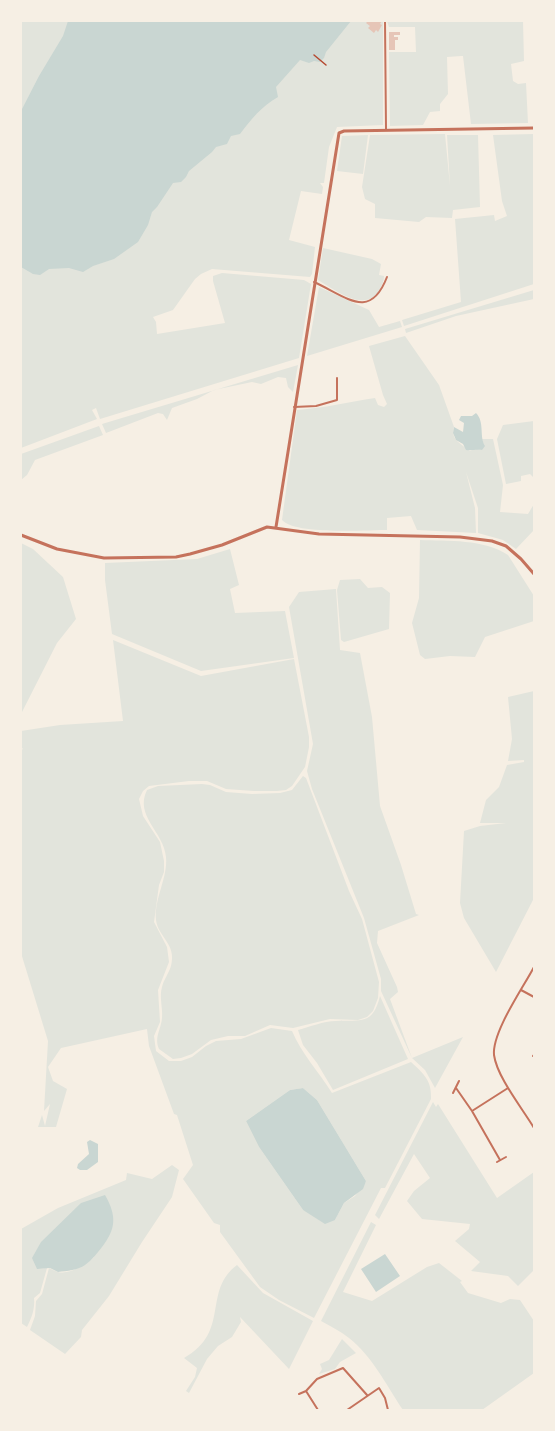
<!DOCTYPE html>
<html>
<head>
<meta charset="utf-8">
<style>
  body { margin:0 }
  #map { position:relative; width:555px; height:1431px; overflow:hidden; background:#f6efe4; font-family:"Libre Baskerville",serif }
  canvas { display:block }
  .frame { position:absolute; inset:0; border:22px solid #f6efe4; pointer-events:none }
</style>
</head>
<body>
<div id="map">
<canvas width="555" height="1431"></canvas>
<div class="frame"></div>
</div>
<script>
const g = document.querySelector('canvas').getContext('2d');
g.lineJoin = 'round';
function fillPath(path, color) {
  g.fillStyle = color;
  g.fill(path, 'evenodd');
}
function trace(path, color, width, dash) {
  g.strokeStyle = color;
  g.lineWidth = width;
  g.lineCap = dash ? 'butt' : 'round';
  g.setLineDash(dash || []);
  g.stroke(path);
}
fillPath(new Path2D(`
  M21 21H383V125L337 127 329 147 324 183H320L323 187 322 194 301 191 289 240 315 247 312 274 310 277 212 269 201 274 195 279 173 310 153 317 156 322 157 334 225 323 213 281V276L222 273 304 280 311 284 299 358 100 419 96 408 92 410 97 419 21 448Z
  M387 21H523L524 61 511 64 513 81 518 84 526 83 528 123 471 124 463 56H461L447 57 448 94 440 104V111L430 112 423 125 390 126 389 52H416L415 27H389Z
  M445 134 450 186 447 135H478L480 207 453 210 452 218 426 217 419 222 375 218V204L365 199 362 187 370 135Z
  M534 134V284L404 326 402 320 461 302 455 219 494 215 495 221 507 216 502 201 493 135Z
  M368 135 363 174 337 171 342 136Z
  M323 248 372 259 381 264 379 275 384 276C384 281 382 285 380 289 366 315 334 289 318 280Z
  M319 287 369 310 379 327 400 321 402 327 307 356Z
  M534 290V299L456 316 406 333 405 329Z
  M405 336 439 385 454 427C450 440 462 444 470 451L476 449 482 450V439H493L503 485 500 512 528 514 534 504V530L516 549 503 540 478 533V508L466 472 475 508 476 533 417 530 411 516 387 518V530C366 530 295 535 282 520L297 410C324 408 349 402 375 398L378 405 384 407 387 404 383 395 369 346Z
  M298 365 293 392 288 387 286 378 278 377 261 384 252 382 214 390 197 399 172 408 167 420 163 414 158 413 106 433 102 424Z
  M534 421V478L530 474 521 476V481L506 484 497 439 503 425Z
  M99 426 103 435 35 460 27 475 21 480V454Z
  M420 540C448 541 484 539 508 555L534 596V621L485 637 475 657 450 656 425 659 420 655 412 623 419 598Z
  M21 543 33 549 63 577 76 619 57 643 21 714Z
  M230 549 239 585 230 589 235 613 285 611 294 658 201 671 112 634 105 580V563L197 559Z
  M360 579 368 588 382 587 390 593 389 629 344 642 341 640 337 590 340 580Z
  M336 589 340 650 360 653 372 717 380 806 401 865 416 914 419 915 378 931 377 943 397 987 398 992 390 999 412 1058 463 1037 435 1088 425 1070 412 1058 381 991V979L364 918 312 789 307 771 313 744 289 607 299 592Z
  M113 640 201 676 294 659 309 737V747L305 767 292 786 286 790 277 791H254L226 789 207 781H189L149 786 143 791 139 799 143 816 160 842 164 861V872L159 885 154 922 167 947 169 962 158 990 160 1022 154 1036 156 1051 169 1061H181L192 1057 206 1046 216 1041 241 1039 271 1028 292 1031C301 1053 319 1072 332 1093L411 1062C424 1074 432 1081 431 1099L385 1188H381L314 1318 279 1300 260 1287 220 1232V1225L214 1223 183 1179 193 1165 177 1115 174 1114 149 1046 147 1029 61 1048 48 1067 53 1081 67 1089 56 1127H38L42 1115 45 1126 50 1104 44 1111 48 1041 21 953V750L23 749 21 747V731L60 725 123 721ZM303 1088 317 1100 366 1181 355 1196 344 1203 335 1220 303 1210 259 1147 246 1121 290 1090Z
  M534 691V898L496 972 464 918 460 903 464 831 480 826 506 823H480L486 800 499 787 507 765 524 762V760L508 761 512 739 508 697Z
  M303 776 306 778 349 891 362 919 379 982 378 998 373 1011 367 1017 358 1020 330 1019 293 1028 270 1025 245 1036H228L211 1040 192 1054 181 1058 173 1059 159 1049C154 1037 161 1030 162 1018 163 1008 159 997 162 987 164 979 169 973 171 966 177 944 158 937 156 920 154 898 168 878 166 857 164 832 134 816 147 790L158 786 202 784 210 785 226 792 252 794 280 793 292 790Z
  M380 996 408 1059 333 1090 317 1063 303 1045 298 1030C310 1027 323 1021 336 1021 361 1020 373 1025 380 996Z
  M433 1102 436 1107 438 1104 497 1198 534 1172V1270L518 1286 508 1276 471 1271 480 1262 455 1241 469 1229 470 1224 422 1219 407 1201 414 1191 430 1178 414 1154 379 1219 375 1215Z
  M172 1165 179 1170 172 1197 142 1242 109 1296 82 1330 81 1337 65 1354 30 1330 35 1316 36 1301 42 1294 49 1268C52 1269 54 1271 58 1272 70 1275 85 1264 94 1257L37 1269 47 1268 40 1293 34 1298C35 1309 32 1317 27 1327L21 1323V1229L58 1208 126 1180 127 1173 152 1179Z
  M371 1222 376 1225 343 1292 372 1301 427 1267 439 1263 462 1281 460 1282 468 1293 501 1303 510 1299 520 1300 534 1321V1373L482 1410H403C387 1386 372 1356 349 1338 340 1331 330 1326 321 1321Z
  M237 1265 263 1293 313 1321 289 1369 240 1317 241 1322 232 1337 218 1346 207 1359 189 1393 186 1391 195 1377 197 1368 184 1358C231 1332 202 1291 237 1265Z
  M342 1339 356 1353 340 1362 335 1369 319 1374 322 1369 320 1364 329 1360Z`), '#e2e4dc');
fillPath(new Path2D(`
  M68 21H351L326 52 324 58 320 62 314 61 309 63 300 60 276 87 278 97C261 107 252 118 240 134L231 136 227 144 216 147 212 152 189 171 186 177 181 182 173 183 157 207 152 212 148 225 138 242 114 259 93 266 83 272 69 268 49 269 40 275 33 274 21 267V111L39 76 63 36Z
  M476 413C485 422 479 437 485 446L482 450C476 449 471 451 466 450L463 444 456 440 453 433 454 427 463 432 464 423 459 420 461 416H472Z
  M303 1088 317 1100 366 1181 363 1189 344 1203 335 1220 325 1224 303 1210 259 1147 246 1121 290 1090Z
  M90 1140 98 1144V1162L87 1170H80L77 1168 78 1164 89 1154 87 1142Z
  M105 1195C117 1216 116 1229 102 1247 97 1253 92 1260 85 1265 78 1270 67 1271 58 1272L50 1268 37 1269 32 1258 41 1242 81 1203Z
  M385 1254 400 1276 376 1292 361 1269Z`), '#c9d6d2');
fillPath(new Path2D(`
  M368 21H382L380 24 382 25 378 32 376 30 374 33 368 28 370 26 366 23Z
  M389 32H400V35H394V37H398V40H395V50H389Z`), '#e6c5b7');
trace(new Path2D(`
  M314 55 326 65`), '#b5482f', 1.5);
trace(new Path2D(`
  M385 21 386 129
  M314 282C347 297 370 321 387 277
  M294 407 316 406 337 400V378
  M534 967C523 988 492 1032 494 1055 497 1077 522 1108 534 1128
  M521 990 534 997
  M533 1056 534 1055
  M456 1088 472 1111 500 1160
  M453 1093 459 1081
  M472 1111 508 1088
  M497 1162 506 1157
  M299 1394 306 1391
  M318 1410 306 1391 317 1379 343 1368 367 1395
  M347 1410 379 1388 385 1398 388 1410`), '#c5725c', 2);
trace(new Path2D(`
  M276 527 339 133 344 131 534 128
  M21 535 57 549 104 558 176 557 190 554 222 545 267 527 319 534 460 537 492 541 506 546 521 559 534 574`), '#c5725c', 3);
</script>
</body>
</html>
